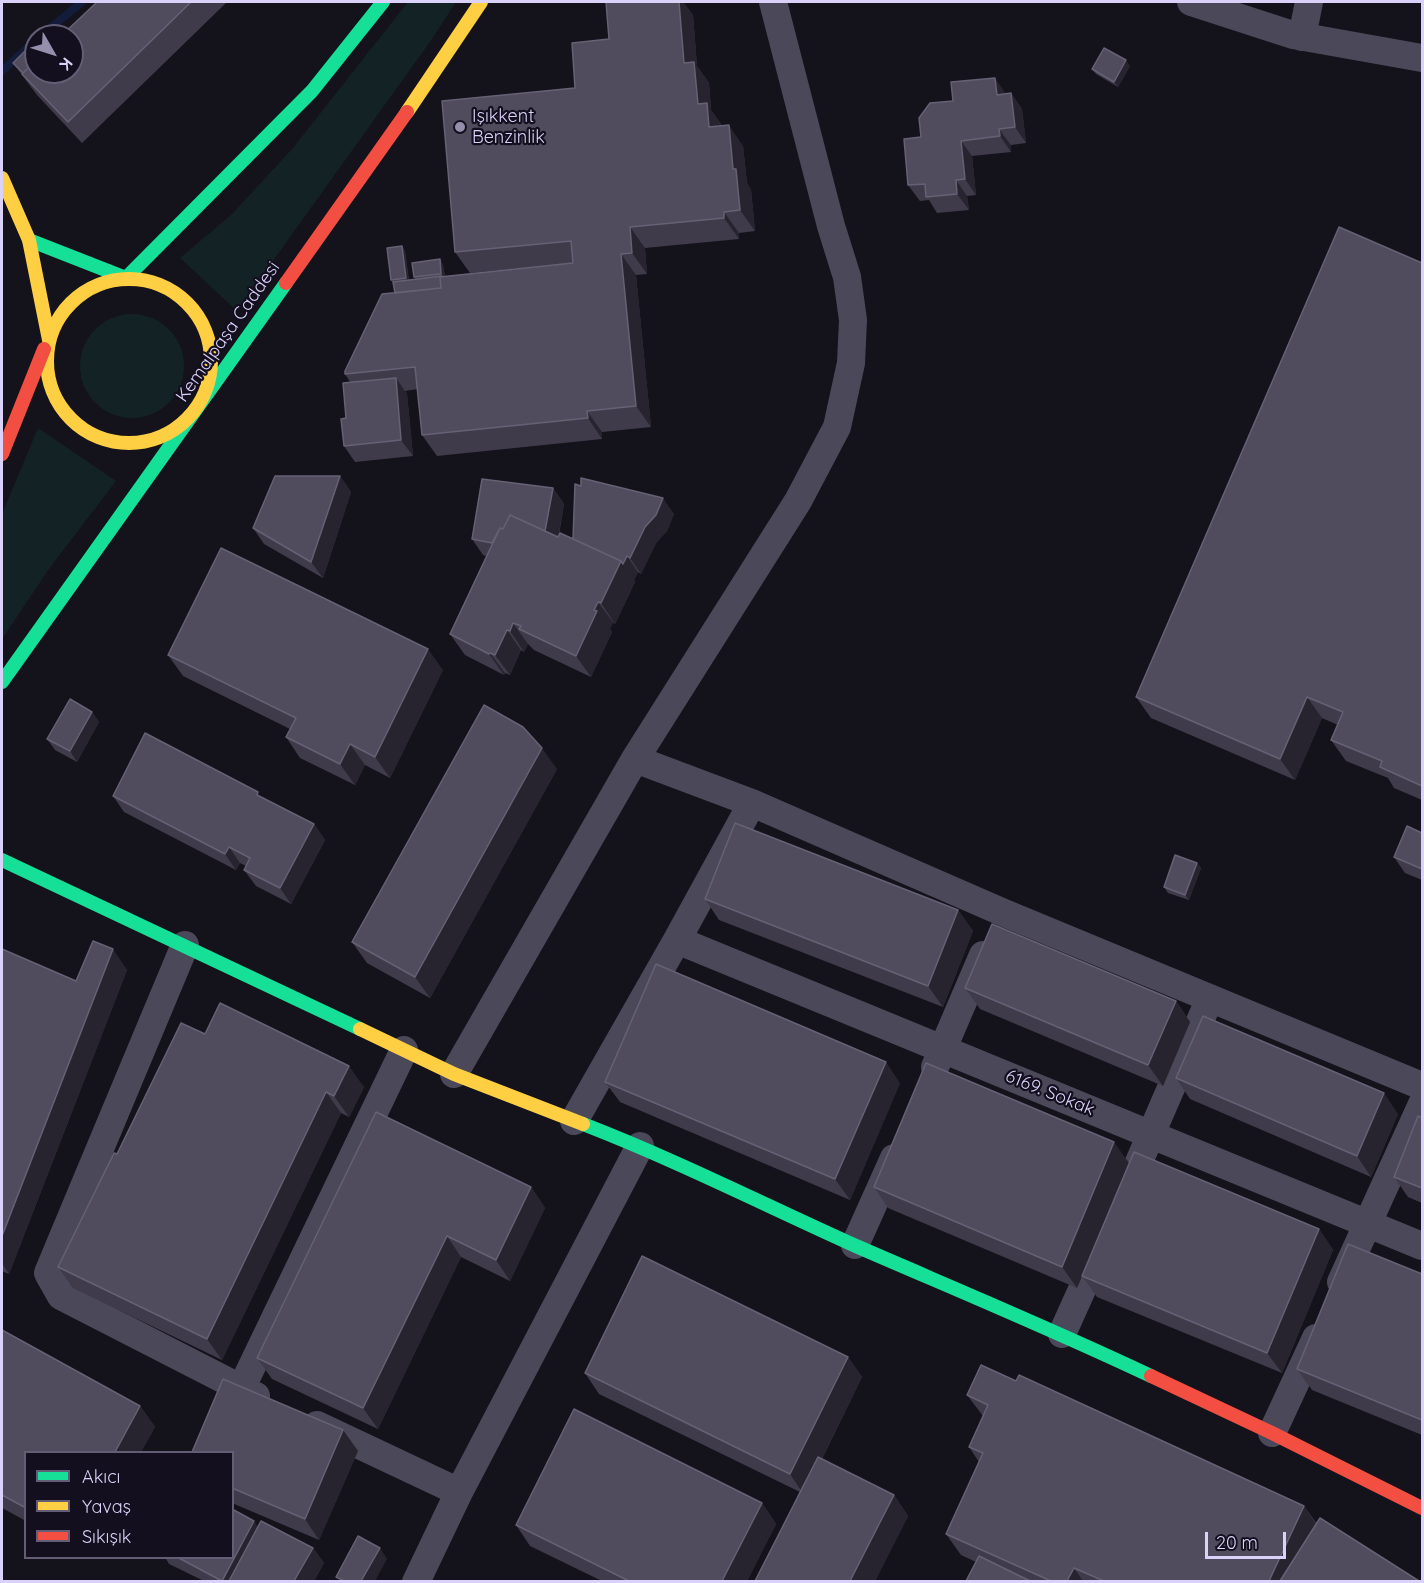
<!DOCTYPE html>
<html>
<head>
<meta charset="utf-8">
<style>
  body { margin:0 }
  #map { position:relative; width:1424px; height:1583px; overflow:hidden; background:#14121a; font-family:Quicksand,sans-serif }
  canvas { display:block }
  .frame { position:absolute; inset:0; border:3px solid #dbd2f9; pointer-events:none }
  .legend { position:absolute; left:24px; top:1451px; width:210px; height:108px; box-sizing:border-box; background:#130f1e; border:2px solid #635d76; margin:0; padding:8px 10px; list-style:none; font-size:18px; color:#dbd2f9 }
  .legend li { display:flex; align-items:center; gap:12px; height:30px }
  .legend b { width:30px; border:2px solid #635d76 }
  .north { position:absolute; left:24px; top:24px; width:60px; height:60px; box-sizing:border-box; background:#130f1e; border:2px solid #635d76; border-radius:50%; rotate:129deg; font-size:16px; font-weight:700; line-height:24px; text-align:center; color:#dbd2f9 }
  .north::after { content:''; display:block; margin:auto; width:21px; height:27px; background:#958fab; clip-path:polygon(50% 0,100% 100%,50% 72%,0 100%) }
  .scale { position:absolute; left:1205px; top:1532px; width:81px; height:27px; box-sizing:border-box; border:3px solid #dbd2f9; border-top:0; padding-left:8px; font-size:18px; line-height:21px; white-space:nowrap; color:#dbd2f9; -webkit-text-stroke:4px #130f1e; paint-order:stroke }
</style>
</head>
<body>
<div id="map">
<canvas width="1424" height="1583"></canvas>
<div class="frame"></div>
<ul class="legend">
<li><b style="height:8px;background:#16e098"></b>Akıcı</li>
<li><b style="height:8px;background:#ffcf43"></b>Yavaş</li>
<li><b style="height:8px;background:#f24e42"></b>Sıkışık</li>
</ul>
<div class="north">K</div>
<div class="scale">20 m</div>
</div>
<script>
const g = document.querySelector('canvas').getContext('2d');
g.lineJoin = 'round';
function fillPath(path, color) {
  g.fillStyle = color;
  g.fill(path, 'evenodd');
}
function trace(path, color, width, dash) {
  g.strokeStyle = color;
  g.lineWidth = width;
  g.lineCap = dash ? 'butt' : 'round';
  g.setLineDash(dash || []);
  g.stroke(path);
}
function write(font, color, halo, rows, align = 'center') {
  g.font = font + ' Quicksand,sans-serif';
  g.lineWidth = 4.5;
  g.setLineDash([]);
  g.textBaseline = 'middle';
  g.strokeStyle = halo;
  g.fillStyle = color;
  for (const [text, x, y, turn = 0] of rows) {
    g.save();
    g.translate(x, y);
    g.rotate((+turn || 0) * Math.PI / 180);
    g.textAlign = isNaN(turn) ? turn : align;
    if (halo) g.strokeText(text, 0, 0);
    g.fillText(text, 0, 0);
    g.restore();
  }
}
fillPath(new Path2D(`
  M408 2H456L432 39 237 311 180 258 231 215 292 149Z
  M80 366a52 52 0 1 1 104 0a52 52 0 1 1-104 0Z
  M38 428 116 481 49 569 2 639V514Z`), '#132325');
trace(new Path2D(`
  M41 36 82 2
  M2 71 36 40`), '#131d3b', 8);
trace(new Path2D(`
  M1191 2 1293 35 1422 58
  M1302 37 1309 2
  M635 759 752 803 1002 912 1422 1086
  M677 940 1422 1246
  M185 945 48 1273 61 1296 256 1396
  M935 1067 983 955
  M454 1074 635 759 798 501 837 427 851 363 853 320 847 277 831 226 773 2
  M574 1121 677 940 752 803
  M1126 1192 1210 998
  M855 1245 894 1158
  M1341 1282 1422 1104
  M1062 1334 1102 1245
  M241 1389 404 1050
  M317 1425 459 1492
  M1272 1433 1316 1338
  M416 1582 459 1492 640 1146`), '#4b485a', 28);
trace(new Path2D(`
  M29 240 126 278
  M126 278 312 91 383 2
  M2 682 286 283
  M2 860 360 1029
  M583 1124C676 1160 765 1205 856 1246 955 1289 1054 1330 1151 1376`), '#16e098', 14);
trace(new Path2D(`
  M407 112 481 2
  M2 178 29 240 49 340
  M47 361a82 82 0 1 1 164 0a82 82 0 1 1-164 0Z
  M360 1029 454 1074 583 1124`), '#ffcf43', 14);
trace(new Path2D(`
  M286 283 407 112
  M2 454 44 349
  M1151 1376 1272 1433 1422 1508`), '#f24e42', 14);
fillPath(new Path2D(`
  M97 2H227L82 143 37 95 13 63 36 72Z
  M606 2H683L693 15 697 66 709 83 711 110 721 124 722 126 743 146 747 183 751 190 755 231 739 233V239L645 248 647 274 636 275 651 427 602 432V439L437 456 422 435 418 389 405 391 407 394 413 456 355 462 344 446 346 418 350 382 345 374 395 293 393 283 391 280 402 246 405 251 409 280 415 279 414 277 440 259 443 265 445 276 573 263 470 273 455 252 575 88 609 39Z
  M1130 66 1118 87 1096 74 1092 69Z
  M1011 93 1022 109 1026 143 1011 145V152L972 156 976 195 967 196 969 210 937 213 929 200 920 201 908 185 921 137 953 101Z
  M1422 263V800L1394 788 1388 778 1346 761 1331 740 1338 725 1322 718 1295 780 1151 718 1136 697Z
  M340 476 351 492 323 578 264 544 253 528Z
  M553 488 564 504 559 535 573 539 674 514 667 531 656 543 641 574 638 572 634 580 635 582 615 624 613 622 610 629 612 632 591 677 534 650 528 644 524 652 521 650 510 675 505 673 504 675 465 655 450 634 486 556 483 555 472 539Z
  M168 655 443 670 390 778 365 765 355 785 300 758 286 737 290 729 183 676Z
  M92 712 99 722 77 762 55 750 47 739Z
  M557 769 430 998 367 963 352 942Z
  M113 796 262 797 314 824 325 840 291 904 256 886 244 870 246 866 240 863 236 870 124 812Z
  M1422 833V880L1405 873 1394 857Z
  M1197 863 1201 868 1189 900 1168 893 1164 887Z
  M705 899 958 910 973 931 943 1007 719 920Z
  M2 949 76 981 127 970 9 1274 2 1271Z
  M965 988 1176 1001 1190 1022 1163 1086 980 1009Z
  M205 1034 364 1087 349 1117 341 1113 222 1360 73 1288 58 1267 117 1154Z
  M1176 1078 1398 1114 1371 1177 1190 1099Z
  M605 1082 900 1083 850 1200 620 1102Z
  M376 1112 531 1187 545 1208 510 1281 461 1257 378 1429 272 1379 257 1358Z
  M1422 1118V1203L1408 1197 1394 1177Z
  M1129 1163 1077 1288 888 1208 874 1187Z
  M1319 1229 1333 1250 1282 1373 1097 1297 1082 1276Z
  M1422 1274V1435L1312 1390 1297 1369Z
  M2 1330 140 1406 155 1427 141 1452H26V1521L2 1508Z
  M848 1357 862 1377 822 1459 894 1495 908 1516 875 1581H755L800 1492 599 1394 585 1373Z
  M1016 1381 1304 1506 1317 1524 1419 1581H966L976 1562 961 1555 946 1534 979 1462 969 1447 983 1416 967 1395Z
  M343 1430 358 1451 319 1540 232 1503V1452Z
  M762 1503 776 1524 747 1581H602L530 1546 516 1525Z
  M258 1526 313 1548 324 1563 314 1581H204L169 1564 165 1557H232Z`), '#403b4a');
fillPath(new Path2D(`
  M679 2H683L693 15 697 66 709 83 711 110 721 124 724 148 709 127 698 104 684 63Z
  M1126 60 1130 66 1118 87 1114 82Z
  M995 78 1006 94 997 95Z
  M1011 93 1022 109 1026 143 1015 127Z
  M729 125 743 146 747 183 751 190 755 231 740 210 733 169Z
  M999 129 1011 145V152L1000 136Z
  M961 141 972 156 976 195 965 179Z
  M956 180 967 196 969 210 957 194Z
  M724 212 739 233V239L724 218Z
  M630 227 645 248 647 274 632 253Z
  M402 246 405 251 409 284 406 278Z
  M621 254 636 275 651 427 636 406Z
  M440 259 443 265 445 279 441 274Z
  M396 378 407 394 413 456 401 440Z
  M587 411 602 432V439L588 418Z
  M340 476 351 492 323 578 311 562Z
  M553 488 564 504 556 549 545 533Z
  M663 498 674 514 667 531 656 543 641 574 630 558 645 527Z
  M627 556 638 572 634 580 635 582 615 624 601 603 621 561Z
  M598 602 613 622 610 629 612 632 591 677 576 656Z
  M513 623 528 644 524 652 510 631Z
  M507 630 521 650 510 675 495 655Z
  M428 649 443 670 390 778 375 757Z
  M490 653 505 673 504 675 489 654Z
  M1307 697 1322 718 1295 780 1280 759Z
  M92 712 99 722 77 762 70 751Z
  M350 744 365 765 355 785 340 764Z
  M542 748 557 769 430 998 415 977Z
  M314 824 325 840 291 904 280 888Z
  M229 847 240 863 236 870 225 854Z
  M1197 863 1201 868 1189 900 1185 895Z
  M958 910 973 931 943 1007 928 986Z
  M113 949 127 970 9 1274 2 1263V1236Z
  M1176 1001 1190 1022 1163 1086 1148 1065Z
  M886 1062 900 1083 850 1200 835 1179Z
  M349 1066 364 1087 349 1117 334 1096Z
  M326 1092 341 1113 222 1360 207 1339Z
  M1384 1093 1398 1114 1371 1177 1357 1156Z
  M1114 1142 1129 1163 1077 1288 1062 1267Z
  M531 1187 545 1208 510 1281 496 1260Z
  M1319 1229 1333 1250 1282 1373 1267 1353Z
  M447 1236 461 1257 378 1429 363 1408Z
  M848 1357 862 1377 804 1495 790 1474Z
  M140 1406 155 1427 141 1452H115Z
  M343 1430 358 1451 319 1540 305 1519Z
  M894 1495 908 1516 875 1581H850Z
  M762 1503 776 1524 747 1581H722Z
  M1304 1506 1318 1527 1293 1581H1269Z
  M254 1521 265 1537 242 1581H223Z
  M313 1548 324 1563 314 1581H294Z
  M380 1548 387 1559 375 1581H361Z
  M1074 1568 1083 1581H1067Z`), '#27242f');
const building = new Path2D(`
  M97 2H191L68 122 22 74 36 60V72H72V36H61Z
  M606 2H679L684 63 694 62 698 104 707 103 709 127 729 125 733 169H736L740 210 724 212V218L630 227 632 253 621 254 636 406 587 411 588 418 422 435 415 367 345 374V371L382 294 441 288 440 277 573 263 571 241 455 252 442 101 575 88 572 43 609 39Z
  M36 40V60L23 73 13 63Z
  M1104 48 1126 60 1114 82 1092 69Z
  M995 78 997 95 1011 93 1015 127 999 129 1000 136 961 141 965 179 956 180 957 194 926 197 925 184 908 185 904 139 921 137 919 118 930 103 953 101 951 82Z
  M1339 227 1422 263V786L1380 767 1382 761 1331 740 1343 712 1307 697 1280 759 1136 697Z
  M402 246 406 278 391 280 387 248Z
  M440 259 441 274 414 277 412 263Z
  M442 276 440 277 441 288 395 293 393 282Z
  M396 378 401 440 344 446 341 419 346 418 343 383Z
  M275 476H340L311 562 253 528Z
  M581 478 663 498 656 515 645 527 630 558 627 556 623 564 621 561 573 539 575 484 581 486Z
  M482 479 553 488 545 531 510 515 503 529 500 528 492 543 472 539Z
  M510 515 558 537 560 533 621 561 601 603 598 602 594 610 597 611 576 656 519 629 521 626 513 623 510 631 507 630 495 655 490 653 489 654 450 634 500 528 503 529Z
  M221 548 428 649 375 757 350 744 340 764 286 737 296 718 168 655Z
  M70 699 92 712 70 751 47 739Z
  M484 705 523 727 542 748 415 977 352 942Z
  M145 733 258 792 257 795 314 824 280 888 244 870 250 858 229 847 225 854 113 796Z
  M735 823 958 910 928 986 705 899Z
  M1407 826 1422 833V869L1394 857Z
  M1175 855 1197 863 1185 895 1164 887Z
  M992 924 1176 1001 1148 1065 965 988Z
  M93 941 113 949 2 1236V949L76 981Z
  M656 964 886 1062 835 1179 605 1082Z
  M220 1003 349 1066 334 1096 326 1092 207 1339 58 1267 114 1153 117 1154 181 1023 205 1034Z
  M1203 1016 1384 1093 1357 1156 1176 1078Z
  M926 1063 1114 1142 1062 1267 874 1187Z
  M376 1112 531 1187 496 1260 447 1236 363 1408 257 1358Z
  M1418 1116 1422 1118V1188L1394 1177Z
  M1134 1152 1319 1229 1267 1353 1082 1276Z
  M1348 1244 1422 1274V1420L1297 1369Z
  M642 1256 848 1357 790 1474 585 1373Z
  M2 1330 140 1406 115 1452H26V1508L2 1495Z
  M981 1365 1016 1381 1019 1375 1304 1506 1269 1581H1104L1074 1568 1067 1581H1051L946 1534 983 1453 969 1447 988 1405 967 1395Z
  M223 1379 343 1430 305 1519 232 1488V1452H192Z
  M574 1409 762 1503 722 1581H629L516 1525Z
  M818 1457 894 1495 850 1581H755Z
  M232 1509 254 1521 222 1581 177 1557H232Z
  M1320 1518 1419 1581H1280Z
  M261 1521 313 1548 294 1581H229Z
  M358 1536 380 1548 361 1581H344L336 1577Z
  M979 1556 1030 1581H966Z`);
fillPath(building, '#504c5d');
trace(building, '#666175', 1.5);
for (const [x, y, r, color] of [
  [460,127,6,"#958fab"]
]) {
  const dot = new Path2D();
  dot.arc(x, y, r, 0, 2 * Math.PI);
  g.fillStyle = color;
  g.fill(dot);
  trace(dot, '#130f1e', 2);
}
write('18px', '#dbd2f9', '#130f1e', [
  ["Işıkkent",472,117],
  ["Benzinlik",472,138]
], 'left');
write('18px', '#dbd2f9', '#130f1e', [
  ["Kemalpaşa Caddesi",228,332,-55],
  ["6169. Sokak",1050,1093,22]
]);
</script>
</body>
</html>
